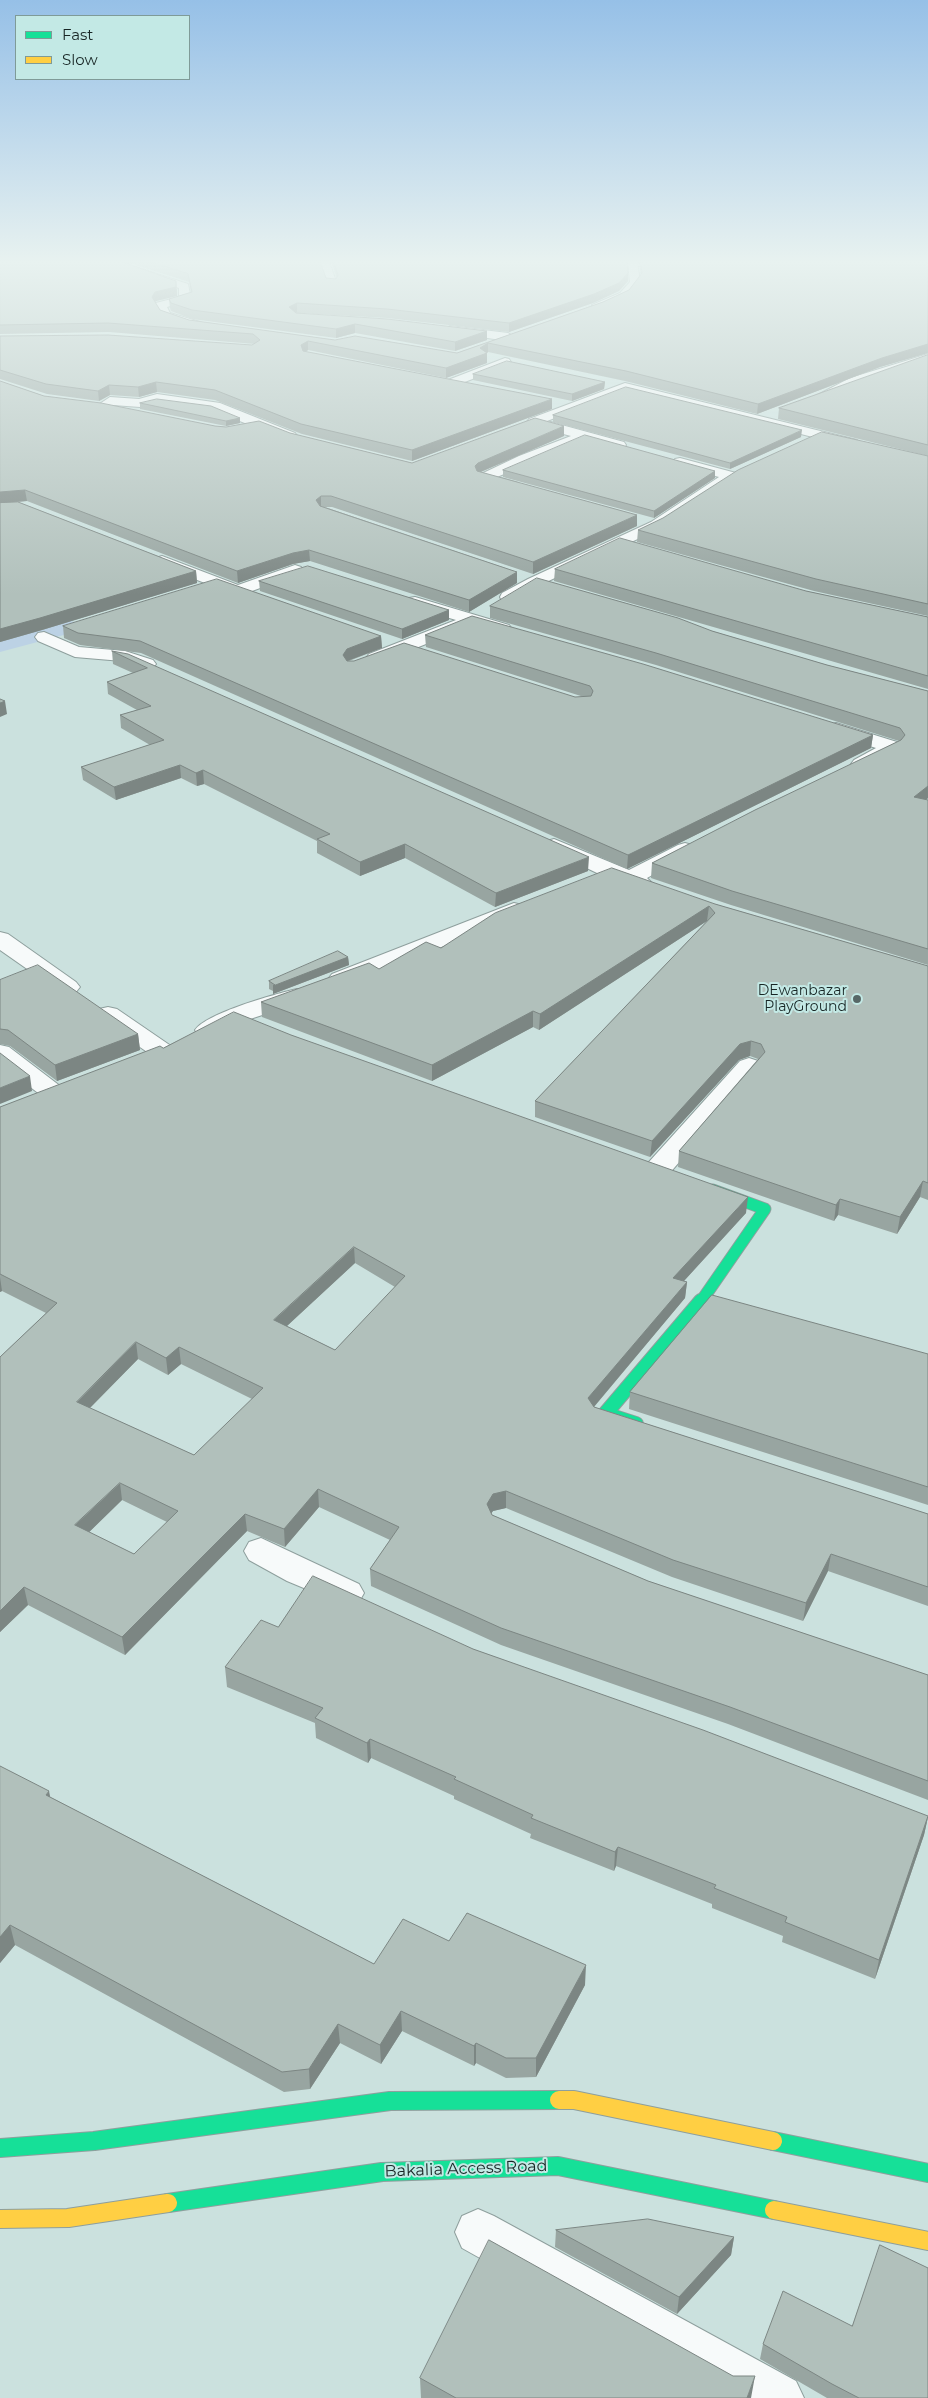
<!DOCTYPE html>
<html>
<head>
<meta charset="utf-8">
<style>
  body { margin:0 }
  #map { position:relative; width:928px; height:2398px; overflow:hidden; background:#cbe1de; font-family:Montserrat,sans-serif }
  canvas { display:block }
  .legend { position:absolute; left:15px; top:15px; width:175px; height:65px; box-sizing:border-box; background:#c3e9e5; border:1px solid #7f9b98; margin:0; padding:6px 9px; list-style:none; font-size:15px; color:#182625 }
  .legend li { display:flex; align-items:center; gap:10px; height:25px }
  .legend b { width:25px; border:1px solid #7f9b98 }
</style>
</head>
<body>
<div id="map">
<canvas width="928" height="2398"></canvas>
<ul class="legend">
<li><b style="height:6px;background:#16e098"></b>Fast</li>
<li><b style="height:6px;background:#ffcf43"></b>Slow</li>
</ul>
</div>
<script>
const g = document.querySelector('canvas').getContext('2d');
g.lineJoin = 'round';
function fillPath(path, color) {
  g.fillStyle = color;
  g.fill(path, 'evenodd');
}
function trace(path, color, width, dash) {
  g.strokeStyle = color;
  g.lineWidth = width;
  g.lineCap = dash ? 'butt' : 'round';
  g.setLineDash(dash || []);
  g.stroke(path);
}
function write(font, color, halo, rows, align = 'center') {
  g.font = font + ' Montserrat,sans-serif';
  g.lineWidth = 4;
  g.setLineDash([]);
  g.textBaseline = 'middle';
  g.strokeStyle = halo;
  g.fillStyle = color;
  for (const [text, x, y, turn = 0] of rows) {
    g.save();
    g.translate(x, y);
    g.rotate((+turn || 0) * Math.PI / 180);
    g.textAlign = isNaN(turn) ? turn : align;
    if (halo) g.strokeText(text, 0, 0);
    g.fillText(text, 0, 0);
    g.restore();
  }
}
fillPath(new Path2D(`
  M66 620 75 622 78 627 75 632 0 652V636Z`), '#bcd2e5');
const street = new Path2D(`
  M96 259H111L188 284 191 299 189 301 167 307 170 313 200 322 202 324 196 327 161 317 154 305 156 303 179 297V288Z
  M318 259H328L337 284 336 286H328L327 284Z
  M623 259 637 260 640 282C632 294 608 313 592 309V305L620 293 630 282 628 263Z
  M450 326 508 333 514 337 508 341 446 332 444 330Z
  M928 354V362L858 384 823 401 818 402 812 398 850 378Z
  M505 358 509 359 511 362 509 365 449 388 417 382 415 379 421 375 448 380Z
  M625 383 857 440 859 443 852 447 628 390 547 421 624 442 626 445 624 448 619 449 585 440 497 477 518 483 520 486 518 489 513 490 479 481 477 478 479 475 519 456 571 436 529 425 527 422 529 419Z
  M157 394 220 403 295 433 297 436 290 440 285 439 212 410 157 402 140 407 113 405 102 411 95 407 110 397 139 399Z
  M680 458 736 473 738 476 661 528 540 585 514 601H502L500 597 502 593 528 579 651 522 719 477 675 465 673 462 675 459Z
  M162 556 238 585 295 565 301 567 303 570 301 573 252 591 254 594 252 598 246 599 156 564 154 561 156 558Z
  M415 597 509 625 512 629 509 633 503 634 468 624 466 628 381 662H369L366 658 369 654 456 620 409 606 407 602 409 598Z
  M44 632 79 647 125 651 153 660 156 664 153 668 147 669 122 661 75 657 38 641 35 637 38 633Z
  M836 723 897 742 901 748 898 752C885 759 869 772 854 768L851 764 854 760 876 748 829 733 827 729 829 725Z
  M554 839 629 870 678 845 685 843 692 845 696 849 692 853 647 878 652 883 649 888 641 890 620 884 547 849 543 845 547 841Z
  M514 903 522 905 525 910 522 915 348 984 340 986 332 984 328 979 332 974Z
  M0 932 8 934 76 982 80 987 76 992 68 994 60 992 0 950Z
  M297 989 305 991 309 996 305 1001 244 1021 216 1035 207 1037 198 1035 195 1030C207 1013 275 994 297 989Z
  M108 1007 117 1009 171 1046 174 1051 171 1056 162 1058 153 1056 99 1019 96 1014 99 1009Z
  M0 1045 9 1047 64 1089 68 1094 64 1099 55 1102 46 1099 0 1064Z
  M749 1058 758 1061 762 1066 758 1071 668 1175 658 1177 648 1175 645 1169 648 1163 740 1061Z
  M261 1538 359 1584 364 1593 359 1602 347 1606 287 1581 249 1560 244 1551 249 1542Z
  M478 2209 494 2216 796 2381 804 2398H730L462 2248 455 2232 462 2216Z`);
const fastFar2 = new Path2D(`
  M700 1303 765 1209 713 1190`);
const fastFar1 = new Path2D(`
  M636 1424 605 1414 701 1301`);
const fast = new Path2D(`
  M773 2141 928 2173
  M0 2148 94 2141 390 2101 559 2100
  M168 2203 382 2172 558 2166 774 2210`);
const slow = new Path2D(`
  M559 2100H574L773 2141
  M774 2210 928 2241
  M0 2219 68 2218 168 2203`);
trace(street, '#8e9f9d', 2);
trace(fastFar2, '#8e9f9d', 13);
trace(fastFar1, '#8e9f9d', 16);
trace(fast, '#8e9f9d', 20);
trace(slow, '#8e9f9d', 20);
fillPath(street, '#f7fafa');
trace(fastFar2, '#16e098', 11);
trace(fastFar1, '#16e098', 14);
trace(fast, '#16e098', 18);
trace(slow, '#ffcf43', 18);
fillPath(new Path2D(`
  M0 259 177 289V296L156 301 155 302 160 310 189 320 335 340 457 353 603 302 629 290 641 275 638 259H928V353L880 367 757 414 625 381 488 352 487 353V363L446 378 308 350 306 352 552 409 412 461 302 434 215 400 157 392 139 397 110 395 99 401 47 394 0 379V336L252 345 255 344 109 332 0 334Z
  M117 259H319L326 278 336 279 337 278 330 259H627L628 281 619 291 593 303 509 332 387 318 296 313 487 331V340L455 351 355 333 336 338 192 319 171 311 170 308 169 299 191 292 189 282Z
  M928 355V456L778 419 779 408Z
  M473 374 605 382 604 389 572 401 473 380Z
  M0 381 44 396 215 426 290 433 412 463 564 436 481 472 637 526 533 574 332 507H325L517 572V583L469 612 310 561 293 564 238 583 27 501 18 502 196 571 197 583 42 630 0 642Z
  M140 403 240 418V423L226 426 140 409Z
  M553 415 801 437 730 469 553 422Z
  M928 456V616L814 591 637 542 638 530Z
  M503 470 715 471V478L654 518 503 477Z
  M555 569 806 591 928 617V689L554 581Z
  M259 581 449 610V620L402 639 260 591Z
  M490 606 712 631 827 665 928 691V798L926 800H928V965L731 905 651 878 652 863 899 741 656 665 490 618Z
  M63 626 381 636 382 648 349 661 575 697H584L426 647 425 635 873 735 871 748 627 869 141 653 80 645 64 638Z
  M112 651 588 871 495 907 405 858 360 876 317 853V841L204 784 197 786 181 778 116 800 83 780 81 767 150 745 121 728 120 715 137 710 108 694 107 682 133 673 113 664Z
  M715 904 928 966V1200L920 1197 897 1234 838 1215 834 1221 678 1167 679 1151 758 1059 750 1056 739 1060 650 1157 535 1117V1101L707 921 539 1030 533 1027 432 1081 262 1017 261 1002 379 969 441 948Z
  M348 957 349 965 273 994V991L269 989V981Z
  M0 980 138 1034 140 1050 57 1081 10 1046 0 1044Z
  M291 1035 746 1213 684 1281 687 1282 685 1298 594 1407 928 1514V1606L828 1571 803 1621 672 1577 506 1508 493 1511 491 1513 492 1515 648 1581 928 1675V1800L728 1724 501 1645 371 1586 370 1569 390 1540 319 1507 285 1547 247 1531 125 1655 28 1605 0 1632V1357L46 1313 2 1291 0 1292V1107L163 1048ZM355 1263 395 1287 335 1350 287 1326ZM138 1359 168 1375 181 1364 252 1399 194 1455 90 1408ZM122 1500 167 1522 134 1554 89 1532Z
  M928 1354V1505L629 1409 630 1392Z
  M278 1627 473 1649 928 1817 924 1835 875 1979 782 1942 783 1936 712 1908V1904L616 1866 614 1871 530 1838 531 1834 454 1799V1796L371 1758 368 1763 316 1738 315 1723 227 1687 225 1667Z
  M0 1766 50 1797 374 1964 449 1941 585 1985 536 2077 506 2078 476 2063 474 2066 402 2031 381 2064 340 2043 310 2089 284 2092 15 1945 0 1963Z
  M556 2230 734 2237 731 2255 677 2314 555 2247Z
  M852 2326 928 2398H827L760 2359 763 2344Z
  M733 2376 751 2398H421L420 2378Z`), '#98a5a1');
fillPath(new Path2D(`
  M628 273V281L619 291 593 303 509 332V323Z
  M176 281 177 296 156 301 152 306V297L155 292Z
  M297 303V312L289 316V307Z
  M355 324V333L336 338V329Z
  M487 331V340L455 351V342Z
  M308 341V350L301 354V345Z
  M488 343V352L486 354 487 353V363L446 378V368Z
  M928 344V353L880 367 757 414 758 404 882 358Z
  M156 382 157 392 139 397 138 387Z
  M605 382 604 389 572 401V394Z
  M109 385 110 395 99 401 98 391Z
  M552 399V409L412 461V450Z
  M240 418V423L226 426V421Z
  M564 426V436L478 473 475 466 478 463Z
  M802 430 801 437 730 469V463Z
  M715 471V478L654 518V511Z
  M25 490 27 501 0 503V492Z
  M321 496V507L316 500Z
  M637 515V526L533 574V562Z
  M309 550 310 561 293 564 238 583 237 571 293 553Z
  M196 571 197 583 42 630 0 642V629Z
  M517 572V583L469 612V600Z
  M449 610V620L402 639V629Z
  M381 636 382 648 347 661 343 655 347 649Z
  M5 701 7 714 0 717V703Z
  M873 735 871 748 627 869 628 855Z
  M180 765 181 778 116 800 114 787Z
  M203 770 204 784 197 786 196 773Z
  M928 786V798L912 811 914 797Z
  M405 844V858L360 876V862Z
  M589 857 588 871 495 907 496 893Z
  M709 906 707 921 539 1030 540 1014Z
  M348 957 349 965 273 994V986Z
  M533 1011V1027L432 1081V1065Z
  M138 1034 140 1050 57 1081 55 1065Z
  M751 1041 750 1056 739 1060 650 1157 652 1141 740 1044Z
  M30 1076 32 1091 0 1104V1088Z
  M923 1181 920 1197 897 1234 900 1217Z
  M748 1197 746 1213 672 1294 673 1278Z
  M840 1199 838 1215 834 1221 836 1205Z
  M354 1247 355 1263 275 1337 274 1320Z
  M0 1277 2 1291 0 1292Z
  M687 1282 685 1298 587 1415 588 1398Z
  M136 1342 138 1359 79 1419 77 1402Z
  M179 1347 181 1364 168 1375 166 1358Z
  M120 1483 122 1500 78 1543 75 1525Z
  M318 1489 319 1507 285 1547 284 1529Z
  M506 1491V1508L493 1511 486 1521 487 1504 493 1494Z
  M245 1514 247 1531 125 1655 122 1637Z
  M831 1554 828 1571 803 1621 806 1603Z
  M24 1587 28 1605 0 1632V1611Z
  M370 1739 371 1758 368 1763 367 1743Z
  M49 1791 53 1811 46 1795Z
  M928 1817 924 1835 875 1979 879 1960Z
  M618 1847 616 1866 614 1871 615 1852Z
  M10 1925 15 1945 0 1963V1937Z
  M586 1965 585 1985 536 2077V2058Z
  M401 2011 402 2031 381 2064 380 2045Z
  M338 2024 340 2043 310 2089 309 2069Z
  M476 2043V2063L474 2066V2046Z
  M734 2237 731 2255 677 2314 679 2297Z
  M755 2376 751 2398H747Z`), '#7c8683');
const building = new Path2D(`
  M0 259H114L176 281V287L155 292 152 297 160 310 189 320 335 340 355 336 457 353 603 302 629 290 642 273 640 259H928V344L882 358 758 404 626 371 488 343 480 348 487 353 446 368 308 341 301 345 303 351 552 399 412 450 301 424 215 390 156 382 138 387 109 385 98 391 46 384 0 370V336L108 335 252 345 260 340 253 334 108 323 0 325Z
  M142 259H319L326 278 336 279 338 275 332 259H627L628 273 619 283 594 294 509 323 387 309 297 303 289 307 296 313 387 319 487 331 455 342 355 324 336 329 192 310 171 303 169 299 192 292 188 274Z
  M928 355V445L779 408Z
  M507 361 605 382 572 394 473 374Z
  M0 381 44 396 101 403 215 426 226 427 259 421 290 433 412 463 535 418 564 426 478 463 475 466 477 471 637 515 533 562 331 496H321L316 500 320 506 517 572 469 600 309 550 293 553 237 571 25 490 0 492Z
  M626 387 802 430 730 463 553 415Z
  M157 399 211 406 240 418 226 421 140 403Z
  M822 432 928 456V604L816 579 638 530 663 518 738 470Z
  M585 435 715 471 654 511 503 470Z
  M18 502 196 571 40 618 0 629V503Z
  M620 538 806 591 928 617V676L555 569Z
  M308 566 449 610 402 629 259 581Z
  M537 578 678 618 712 631 827 665 928 691V786L914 797 928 800V949L732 891 652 863 755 810 901 740 905 735 900 728 656 653 490 606Z
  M217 579 381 636 347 649 343 655 347 661H354L404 643 575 697 591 696 593 691 590 686 425 635 472 616 643 664 873 735 628 855 140 641 78 633 63 626Z
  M112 651 128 654 589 857 496 893 405 844 360 862 317 839 330 834 203 770 196 773 180 765 114 787 81 767 164 740 120 715 151 706 107 682 147 668Z
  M0 699 5 701 0 703Z
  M612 868 715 904 928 966V1183L923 1181 900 1217 840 1199 836 1205 679 1151 765 1052 761 1044 751 1041 740 1044 652 1141 535 1101 715 913 709 906 540 1014 533 1011 432 1065 261 1002 369 963 379 969 426 942 441 948 495 913Z
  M338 951 348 957 273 986 275 985 269 981Z
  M38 965 138 1034 55 1065 8 1030 0 1029V980Z
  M234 1012 291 1035 748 1197 673 1278 687 1282 588 1398 594 1407 928 1514V1587L831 1554 806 1603 673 1560 506 1491 493 1494 487 1504 492 1515 648 1581 928 1675V1781L730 1707 501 1628 370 1569 399 1527 318 1489 284 1529 245 1514 122 1637 24 1587 0 1611V1357L57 1303 0 1274V1107L160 1046 163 1048ZM354 1247 405 1276 335 1350 274 1320ZM136 1342 166 1358 179 1347 263 1388 194 1455 77 1402ZM120 1483 178 1511 134 1554 75 1525Z
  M0 1053 30 1076 0 1088Z
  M712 1295 928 1354V1487L630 1392Z
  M313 1576 473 1649 703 1730 928 1816 879 1960 785 1922 787 1917 714 1888 716 1885 618 1847 615 1852 531 1818 533 1815 454 1779 456 1777 370 1739 367 1743 315 1718 323 1708 225 1667 261 1620 278 1627Z
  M0 1766 49 1791 46 1795 374 1964 403 1919 449 1941 467 1913 586 1965 536 2058H506L476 2043 474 2046 401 2011 380 2045 338 2024 309 2069 282 2072 10 1925 0 1937Z
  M648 2219 734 2237 679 2297 556 2230Z
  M489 2240 733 2376H755L747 2398H456L420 2378Z
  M880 2245 928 2268V2398H859L832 2384 763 2344 783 2291 852 2326Z`);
fillPath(building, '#b1c0bb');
trace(building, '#7c8683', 1);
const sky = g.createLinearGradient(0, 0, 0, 595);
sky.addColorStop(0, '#96c0e7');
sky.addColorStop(0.44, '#e8f2f0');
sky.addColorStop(1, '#e8f2f000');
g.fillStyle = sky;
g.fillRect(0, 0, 928, 595);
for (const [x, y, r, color] of [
  [857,999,5,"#576766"]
]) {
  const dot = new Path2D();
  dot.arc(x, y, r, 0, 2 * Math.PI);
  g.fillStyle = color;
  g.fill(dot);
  trace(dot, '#c3e9e5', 2);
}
write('14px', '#182625', '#c3e9e5', [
  ["DEwanbazar",847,991],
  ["PlayGround",847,1007]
], 'right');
write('16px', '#182625', '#c3e9e5', [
  ["Bakalia Access Road",466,2169,-2]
]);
</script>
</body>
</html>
